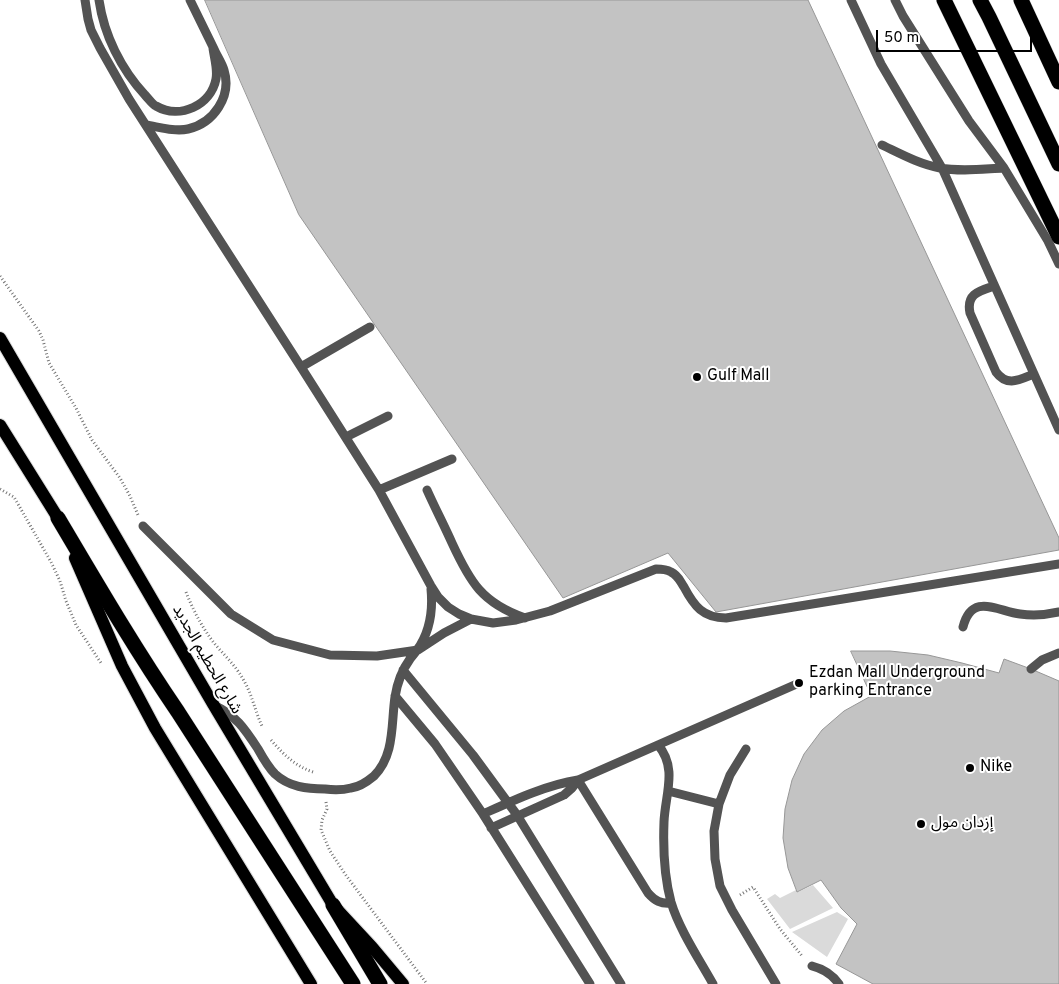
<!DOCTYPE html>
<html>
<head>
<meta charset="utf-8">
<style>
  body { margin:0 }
  #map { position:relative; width:1059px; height:984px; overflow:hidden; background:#fff; font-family:Overpass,sans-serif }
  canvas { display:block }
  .scale { position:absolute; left:876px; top:30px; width:156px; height:22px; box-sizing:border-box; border:2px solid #000; border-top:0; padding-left:6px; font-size:15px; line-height:18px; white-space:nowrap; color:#000; -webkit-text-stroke:4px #fff; paint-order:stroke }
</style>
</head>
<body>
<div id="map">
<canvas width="1059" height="984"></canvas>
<div class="scale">50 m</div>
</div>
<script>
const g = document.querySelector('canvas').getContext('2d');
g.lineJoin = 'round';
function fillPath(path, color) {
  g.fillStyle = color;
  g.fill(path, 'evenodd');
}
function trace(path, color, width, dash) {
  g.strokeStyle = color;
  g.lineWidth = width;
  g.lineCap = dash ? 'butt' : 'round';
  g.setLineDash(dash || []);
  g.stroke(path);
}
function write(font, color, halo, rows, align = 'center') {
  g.font = font + ' Overpass,"Noto Sans Arabic",sans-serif';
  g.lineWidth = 4;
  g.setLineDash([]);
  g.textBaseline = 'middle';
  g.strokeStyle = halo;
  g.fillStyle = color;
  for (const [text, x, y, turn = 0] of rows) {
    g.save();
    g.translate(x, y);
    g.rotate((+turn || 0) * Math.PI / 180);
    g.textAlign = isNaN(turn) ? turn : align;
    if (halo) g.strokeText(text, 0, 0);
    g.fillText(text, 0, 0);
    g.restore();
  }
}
fillPath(new Path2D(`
  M813 885 833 908 790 929 767 899 775 894 780 898 796 890 798 892Z
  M837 912 848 919 827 957 792 932Z`), '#dadada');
const building = new Path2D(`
  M205 0H808L1059 538V550L716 612 668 553 563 598 299 215Z
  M851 651H890L928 655 962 663 999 673 1004 659 1031 669 1059 681V984H873L836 964 857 924 841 908 821 880 797 892 788 868 783 838 785 809 792 780 804 754 822 730 844 711 871 696Z`);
fillPath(building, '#c3c3c3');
trace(building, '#979797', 1);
const primary = new Path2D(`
  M0 338 213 704 296 843 333 905 372 947 403 984
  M0 425 58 518 62 526
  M75 558 122 666 155 728 311 984`);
const highway = new Path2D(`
  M944 0 1059 237
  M980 0 989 17 1059 164
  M1021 0 1059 82
  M58 518C97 584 135 649 178 712L353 984
  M333 905 380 984`);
trace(primary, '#dbdbdb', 14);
trace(highway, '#dbdbdb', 16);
trace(new Path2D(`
  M0 276 39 331 43 340 49 363 76 408 92 440 120 478 130 496 138 515
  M0 489 14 497 51 562 60 581 66 601 76 625 101 663
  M186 592C193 610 202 627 214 643 224 655 236 666 243 679 252 694 255 711 262 726
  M271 740C283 754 295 766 313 772
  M326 802 327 809 322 820 321 830 330 851 345 874 427 984
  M740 895 753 887 780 929 803 957`), '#757575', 3, [1, 2.5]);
trace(new Path2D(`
  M85 0 88 19 91 30 100 48 129 99 301 367 379 490 431 586 438 597 448 607 459 614 471 619 493 623 516 620 550 611 656 569C661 569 666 569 671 572 678 575 680 581 684 587 694 606 703 618 726 618L1059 564
  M99 0C104 35 121 69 145 95 149 99 152 104 156 106 180 120 211 105 216 79 218 69 214 57 213 48
  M851 0 881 64 942 168 1059 430
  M895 0 903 16 969 121 1004 168 1048 241 1059 264
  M146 125C159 127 175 132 188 129 214 123 232 96 224 70 222 63 217 56 214 49 206 33 198 16 190 0
  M882 145C901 154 919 164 940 168 961 172 983 169 1004 168
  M994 286C979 291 966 294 970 313L996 372C1007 387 1019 380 1034 374
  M301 367 370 327
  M346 437 388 416
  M379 490 452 459
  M427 490C435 508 444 525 452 543 470 582 482 603 525 618
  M143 526 231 614 273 640 330 655 377 656 418 650 444 633 471 619
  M963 627C972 592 997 611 1020 614 1034 616 1046 615 1059 612
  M1031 669 1042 660 1059 653
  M403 670 473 755 517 815 621 984
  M395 696 435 744 483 814 590 984
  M213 705C236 715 245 729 258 749 263 758 268 767 275 774 289 787 307 789 325 789 333 790 343 790 351 788 360 787 368 781 374 776 395 755 391 724 395 697 397 684 402 670 410 659 412 656 415 653 417 650 430 632 433 610 431 589
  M658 745C678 768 665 795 664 822 663 848 664 876 671 902 679 929 699 959 713 984
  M746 749 730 775 719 804 714 831 715 859 720 886 732 910 776 984
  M578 780 648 893C655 901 661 904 671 903
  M668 791 719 804
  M483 814C512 801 546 785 578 780L799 683
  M491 828 564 795 572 788 578 780
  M812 966C824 969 832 974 839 984`), '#535353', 9);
trace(primary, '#000', 12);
trace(highway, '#000', 15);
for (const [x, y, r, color] of [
  [697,377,5,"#000"],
  [799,683,5,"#000"],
  [970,768,5,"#000"],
  [921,824,5,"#000"]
]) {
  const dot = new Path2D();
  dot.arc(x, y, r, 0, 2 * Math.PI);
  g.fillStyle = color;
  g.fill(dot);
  trace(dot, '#fff', 2);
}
write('16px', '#000', '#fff', [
  ["Gulf Mall",707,377],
  ["Ezdan Mall Underground",809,674],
  ["parking Entrance",809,692],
  ["Nike",980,768],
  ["إزدان مول",931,824]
], 'left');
write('16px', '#000', '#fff', [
  ["شارع الحطيم الجديد",206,660,60]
]);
</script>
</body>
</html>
